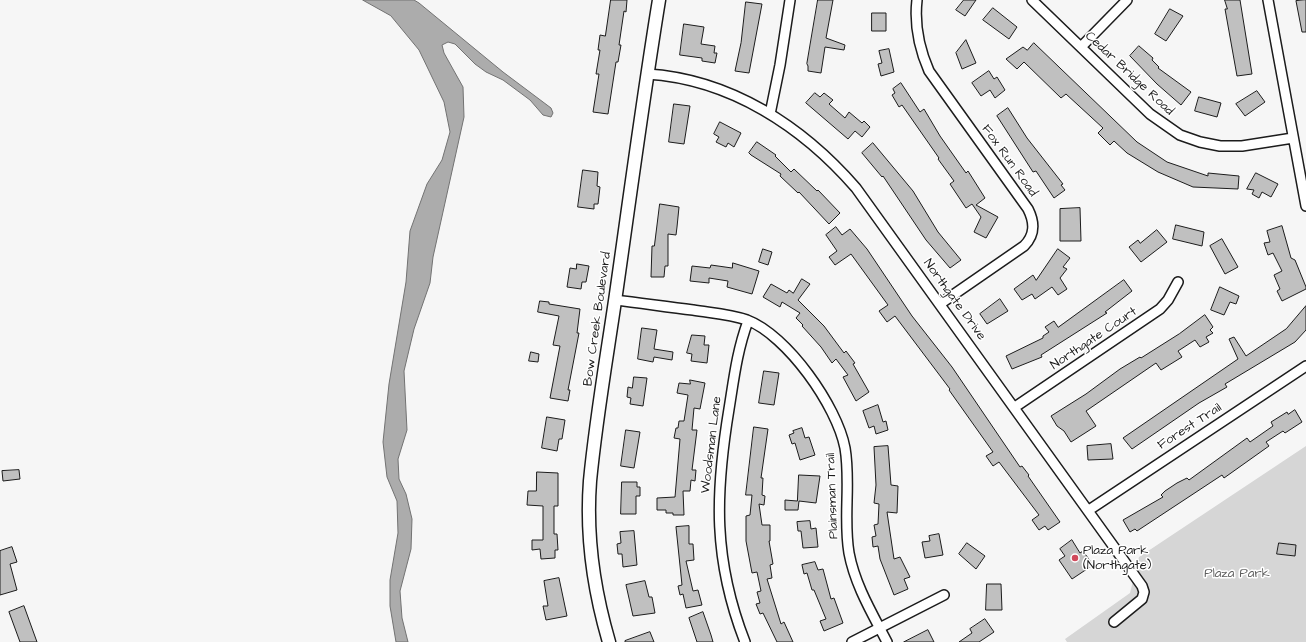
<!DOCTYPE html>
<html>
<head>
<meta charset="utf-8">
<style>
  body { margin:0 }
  canvas { display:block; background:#f6f6f6 }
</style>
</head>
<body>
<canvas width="1306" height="642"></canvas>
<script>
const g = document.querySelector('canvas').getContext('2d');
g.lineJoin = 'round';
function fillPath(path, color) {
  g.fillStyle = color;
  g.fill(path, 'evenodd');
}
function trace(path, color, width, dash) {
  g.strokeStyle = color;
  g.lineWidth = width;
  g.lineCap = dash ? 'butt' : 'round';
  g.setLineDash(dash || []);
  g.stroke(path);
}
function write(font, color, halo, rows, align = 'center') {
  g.font = font + ' "Architects Daughter",sans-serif';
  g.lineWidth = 3;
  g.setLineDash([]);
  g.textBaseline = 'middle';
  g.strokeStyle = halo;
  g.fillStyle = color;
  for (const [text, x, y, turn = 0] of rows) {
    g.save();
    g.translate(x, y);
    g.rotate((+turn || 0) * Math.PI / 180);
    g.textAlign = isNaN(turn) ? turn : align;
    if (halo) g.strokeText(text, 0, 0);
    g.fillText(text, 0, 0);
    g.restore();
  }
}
fillPath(new Path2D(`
  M1306 446V642H1067L1065 639 1130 593 1139 557Z`), '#d6d6d6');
const water = new Path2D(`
  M363 0H414L419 3 503 72 551 108 553 113 551 117 543 115 530 100 503 80 486 72 475 64 455 44 448 42 442 45 444 53 463 87 464 117 433 257 430 283 414 329 404 371 407 430 398 459 399 479 406 494 412 519 411 549 400 591 402 618 408 642H396L390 606V580L398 533 397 501 387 477 383 442 389 384 406 282 410 231 427 184 442 160 450 132 444 102 419 50 391 16Z`);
fillPath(water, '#acacac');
trace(water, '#727272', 1);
const building = new Path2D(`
  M611 0H627L626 12 624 11 619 45H621L618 62H616L608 114 593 112 599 74H596L600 50H598L600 35 605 36Z
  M818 0H833L826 38 845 45 844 50 825 47 821 73 808 71V66L807 64Z
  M964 0H976L965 16 956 10Z
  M1225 0H1240L1252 74 1237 76 1225 9H1227Z
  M1306 0V32H1302L1296 1Z
  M746 2 762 4 749 73 735 71 741 43Z
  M993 8 1017 27 1009 39 983 20Z
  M1170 9 1183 16 1166 41 1155 34Z
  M872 13H886V31H872Z
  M684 24 704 27 701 44 715 46 714 53H717L715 63 702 61V58L680 55Z
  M966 40 976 63 962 69 956 53Z
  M1034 43 1137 142 1167 162 1208 176V173L1239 176 1238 189 1193 187 1158 172 1127 153 1114 141 1110 145 1098 133 1103 128 1066 94 1061 98 1024 62 1017 69 1006 59 1023 47 1027 50Z
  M1139 46 1153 58 1152 60 1159 67 1158 68 1191 92 1181 105 1157 84 1130 56Z
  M889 49 894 72 881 76 878 64 882 63 879 51Z
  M989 71 994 79 997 77 1005 90 995 98 990 90 981 96 972 83Z
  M901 83 920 112 924 109 940 136 966 173 968 171 985 198 976 205 998 217 986 238 974 232 981 217 972 204 966 208 950 184 954 181 938 159 939 158 902 105 899 107 892 95 895 93 893 89Z
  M1257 91 1265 102 1245 116 1236 104Z
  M815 93 820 97 824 93 833 100 829 104 845 118 849 112 862 123 864 121 870 127 862 137 855 131 848 139 806 103Z
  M1199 97 1221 103 1217 117 1195 111Z
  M674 104 690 106 684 144 669 142Z
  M1008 108 1027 138 1063 184 1061 185 1065 190 1054 198 1036 171 1033 172 997 116Z
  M720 122 741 133 734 147 728 143 726 147 716 142 719 137 714 134Z
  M757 142 776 155 775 156 791 172 794 169 817 191 818 190 840 213 829 224 799 192 798 193 780 176 781 174 751 155 749 153Z
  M873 143 913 191 938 232 961 260 950 268 926 240 883 176 882 177 862 153Z
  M583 170 598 172 597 186 600 187 598 204H594V209L578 207Z
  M1256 173 1278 184 1271 197 1262 192 1259 198 1252 194 1254 190 1247 189Z
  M660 204 679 207 677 227 676 235 668 234V266H665L664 277H651L652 246H654Z
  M1080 208 1081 241H1060V209Z
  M1176 225 1204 232 1202 246 1173 239Z
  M1282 226 1291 258 1295 260 1306 287V289L1282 301 1277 291 1280 289 1274 275 1282 271 1273 253 1268 255 1264 243 1270 242 1267 231Z
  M836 227 842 235 850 229 867 249 912 316 952 367 1020 467 1022 466 1029 475 1028 476 1060 522 1048 530 1045 526 1039 530 1032 520 1039 515 999 462 993 466 986 456 993 452 949 390 950 389 895 316 887 322 879 311 888 305 851 254 835 265 829 257 837 251 826 235Z
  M1157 230 1167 242 1141 262 1129 247 1138 240 1140 243Z
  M1222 239 1238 267 1225 274 1210 246Z
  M763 249 772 252 768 265 759 262Z
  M1058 249 1070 258 1063 267 1067 269 1060 278 1067 289 1058 295 1052 287 1035 299 1032 294 1022 300 1014 289 1033 275 1036 280Z
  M733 263 759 271 752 294 727 287 728 281 709 278V283L690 281 692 266 710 268 711 265 732 268Z
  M577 264 589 266 586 282H582L581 289 567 287 570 268 576 269Z
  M802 279 810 284 798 300 824 326 844 353 846 351 855 363 853 364 869 392 856 401 843 377 848 375 836 359 832 363 821 347 802 326 803 325 796 318 800 313 782 302 780 307 763 297 771 284 787 293 789 290 793 293Z
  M1124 280 1132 291 1105 312 1107 313 1041 355 1042 357 1012 369 1006 356 1043 338V336L1049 332 1045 327 1054 321 1058 327Z
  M1220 287 1239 296 1236 304 1230 302 1224 315 1211 310Z
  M1000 299 1008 311 987 324 980 314Z
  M540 301 549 302V304L580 309 577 333H579L568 390H570L568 401 550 398 560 346 553 345 559 316 538 312Z
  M1306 306V330L1295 342 1225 384 1227 387 1199 403 1132 449 1123 438 1238 359 1229 339 1234 337 1246 356 1286 329Z
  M1205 315 1213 327 1210 330 1213 333 1206 337 1209 342 1200 347 1195 340 1178 351 1182 357 1161 370 1156 363 1086 411 1096 426 1071 442 1064 431 1057 426 1051 416 1086 394 1120 369 1140 357 1141 358 1179 334Z
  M642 328 657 330 654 349 673 352 672 360 654 357 653 362 638 359Z
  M692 335 705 336 704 345H709L707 363 691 361 692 354 687 353Z
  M531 352 539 354 538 362 529 361Z
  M764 371 779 373 774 405 759 403Z
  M634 377 647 378 643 406 630 404 631 398 627 397 628 387 632 388Z
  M690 380 705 383 700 409 694 408 692 430H697L692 470H696L695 481 691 480 690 491H683L684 515H673V513H666V510H657V498L675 497 680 439 674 438 676 428H678L679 421H684L688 395 677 393 679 383 690 384Z
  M878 405 883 422 886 421 888 430 876 434 874 426 869 428 863 411Z
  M1295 410 1302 422 1285 433 1283 431 1266 442 1269 446 1224 478 1222 475 1137 531 1135 529 1130 532 1123 520 1163 497 1161 495 1165 491 1177 483 1187 478 1189 480 1247 438 1250 442 1273 426 1271 422 1287 412 1288 414Z
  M547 417 565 420 562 439H559L557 451 542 448Z
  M754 427 768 429 761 478H763L762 495 765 496 764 505 759 504 762 525H770V541H769L773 564 770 565 772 578 767 579 781 624 784 622 793 642H777L763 613 760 614 756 604 760 603 757 592 761 591 757 572 752 573 746 541V516L750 515 752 495H746Z
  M802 428 805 438 809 437 815 455 800 460 795 443 792 444 789 435 794 433 793 431Z
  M626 430 640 432 634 468 621 466Z
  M1111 444 1113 459 1088 460 1087 446Z
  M888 446 891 485 898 486 897 513 887 512 894 559 900 557 910 577 904 579 908 589 894 595 880 559 878 546 873 547 872 537 876 536 874 525 878 524 879 504 874 503 876 485 874 447Z
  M19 470 20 479 3 481 2 471Z
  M537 472 558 473V506H554V534H557L558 550H555V558L541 559 540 549 532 550V540H543V506L527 505 528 491H536Z
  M799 475 820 476 816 503 799 501 798 510H785V500L797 501Z
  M622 482H637V487H640V496H636V514H621Z
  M810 521 811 529 816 528 818 547 803 548 801 531H798L797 522Z
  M689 526V544H693L694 560 686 561 693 591 698 590 702 605 686 608 683 594 680 595 678 586 682 585 676 527Z
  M634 531 637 565 623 567 622 554H618L617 544 621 543 620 532Z
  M939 534 943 555 925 558 922 542 930 541 929 536Z
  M1072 540 1080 553 1083 551 1093 565 1072 579 1059 560 1065 556 1060 549Z
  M967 543 985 556 976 569 959 554Z
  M1279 543 1296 545 1295 556 1277 554Z
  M12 547 17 562 10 564 17 590 0 595V551Z
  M815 562 818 570 823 569 831 599 834 598 843 623 824 631 820 621 826 619 814 590H812L807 573 804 574 802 565Z
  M559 578 567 616 546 620 543 606H548L544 581Z
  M645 581 649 597H652L655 613 633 616 626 585Z
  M987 584H1001L1002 610H986Z
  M24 606 37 642H20L9 612Z
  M703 612 711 635 713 642H697L689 618Z
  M985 619 994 632 979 642H959L972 633 970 629Z
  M928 630 934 642H904Z
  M650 632 654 642H625V641Z`);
fillPath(building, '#c0c0c0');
trace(building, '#1c1c1c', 1);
const minor = new Path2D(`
  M917 0C914 26 919 48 929 71L1028 209C1035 223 1035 235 1024 246L940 304
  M1032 0 1150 114 1180 135 1200 142 1220 146H1242L1293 138
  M1268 0 1306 206
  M1081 47 1127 0
  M647 74C731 79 803 127 856 188L1142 586 1144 592 1142 599 1114 622
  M770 114 780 65 790 0
  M615 300C641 303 667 307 693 310 711 313 729 314 747 320 787 335 837 406 845 448 851 483 843 518 849 553 855 585 872 613 887 642
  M1015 407 1160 309 1168 300 1178 282
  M1089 510 1306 366
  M745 642C713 560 715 494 729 409 734 378 737 351 748 321
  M852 642 944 595`);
const tertiary = new Path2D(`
  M609 642C594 591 586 534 590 481 596 418 607 356 616 294 630 196 643 98 659 0`);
trace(minor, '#1c1c1c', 12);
trace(tertiary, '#1c1c1c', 15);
trace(minor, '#fff', 9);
trace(tertiary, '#fff', 12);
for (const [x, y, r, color] of [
  [1075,558,4,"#d1495b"]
]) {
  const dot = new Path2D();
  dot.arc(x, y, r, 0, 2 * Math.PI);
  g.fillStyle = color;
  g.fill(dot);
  trace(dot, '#fff', 1.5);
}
write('13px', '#1c1c1c', '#fff', [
  ["Cedar Bridge Road",1129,74,43],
  ["Fox Run Road",1009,161,54],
  ["Northgate Drive",954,300,54],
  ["Bow Creek Boulevard",598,319,-82],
  ["Northgate Court",1094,339,-34],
  ["Forest Trail",1190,427,-33],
  ["Woodsman Lane",712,445,-83],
  ["Plainsman Trail",833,496,-92]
]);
write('13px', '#1c1c1c', '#fff', [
  ["Plaza Park",1083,551],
  ["(Northgate)",1083,566]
], 'left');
write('13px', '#5d5d5d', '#fff', [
  ["Plaza Park",1237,574]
]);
</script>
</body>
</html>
